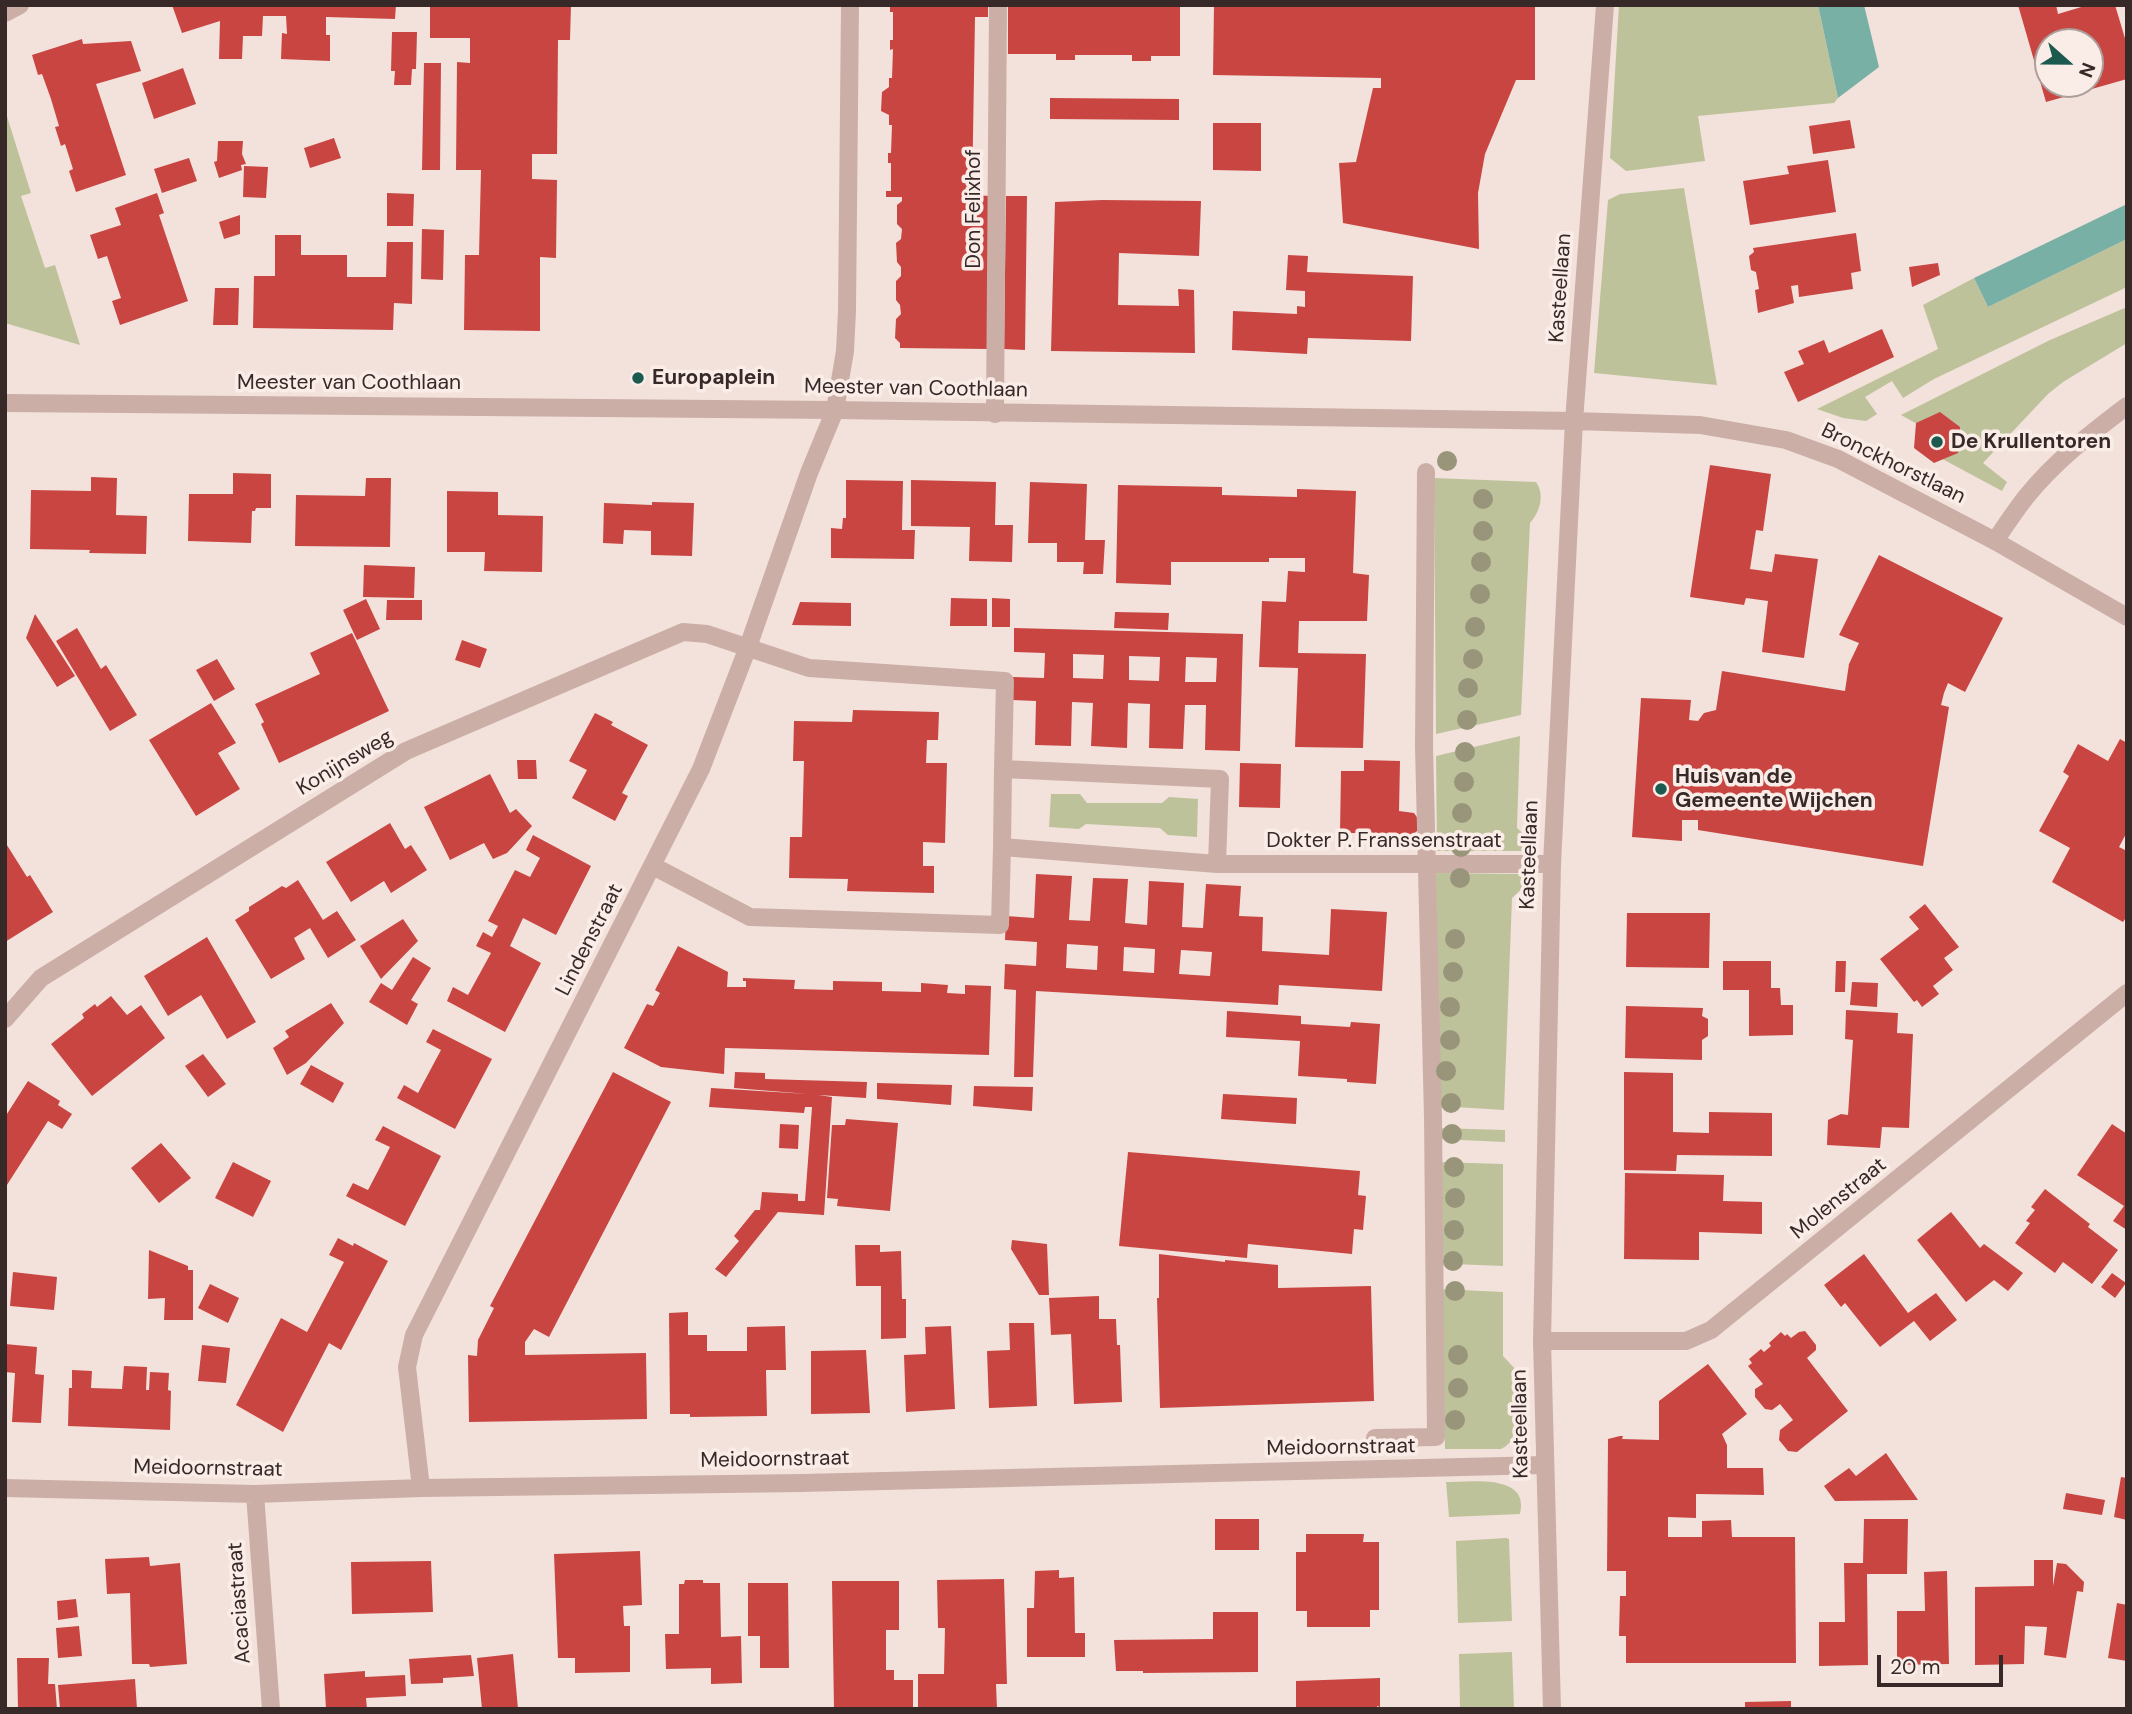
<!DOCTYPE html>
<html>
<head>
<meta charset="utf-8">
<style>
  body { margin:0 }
  #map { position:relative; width:2132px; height:1714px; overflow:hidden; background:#f3e2db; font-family:"DM Sans",sans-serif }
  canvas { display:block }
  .frame { position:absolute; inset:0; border:7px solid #372928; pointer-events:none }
  .north { position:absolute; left:2034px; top:28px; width:70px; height:70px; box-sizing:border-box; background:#faede8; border:2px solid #ac9f9b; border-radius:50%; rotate:111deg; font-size:19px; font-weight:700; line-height:28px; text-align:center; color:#372928 }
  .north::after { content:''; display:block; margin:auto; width:24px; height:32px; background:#1c5a50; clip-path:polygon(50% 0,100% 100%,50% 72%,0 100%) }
  .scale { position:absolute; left:1877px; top:1655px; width:126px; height:32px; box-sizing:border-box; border:4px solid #372928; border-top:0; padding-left:9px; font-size:21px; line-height:24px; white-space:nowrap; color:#372928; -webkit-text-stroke:5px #faede8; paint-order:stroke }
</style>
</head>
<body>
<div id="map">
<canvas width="2132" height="1714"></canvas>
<div class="frame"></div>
<div class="north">N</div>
<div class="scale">20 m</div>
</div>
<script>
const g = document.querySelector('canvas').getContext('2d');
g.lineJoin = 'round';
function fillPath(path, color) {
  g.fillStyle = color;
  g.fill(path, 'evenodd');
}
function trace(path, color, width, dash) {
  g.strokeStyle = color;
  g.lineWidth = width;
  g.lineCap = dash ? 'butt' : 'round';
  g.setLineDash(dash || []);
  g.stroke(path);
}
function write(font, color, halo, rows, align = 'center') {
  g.font = font + ' "DM Sans",sans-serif';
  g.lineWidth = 7;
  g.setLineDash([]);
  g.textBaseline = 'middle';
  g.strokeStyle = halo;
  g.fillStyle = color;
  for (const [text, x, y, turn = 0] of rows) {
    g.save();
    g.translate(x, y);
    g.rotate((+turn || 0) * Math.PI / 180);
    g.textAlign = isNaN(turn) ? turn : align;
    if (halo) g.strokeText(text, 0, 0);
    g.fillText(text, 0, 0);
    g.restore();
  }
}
fillPath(new Path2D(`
  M1619 5H1818L1838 98 1834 103 1698 116 1705 161 1626 171 1610 158Z
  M5 110 31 193 21 196 45 268 55 265 80 345 5 323Z
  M1684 188 1717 385 1594 373 1608 200 1620 194Z
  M2127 239V287L1934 379 1903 398 1892 381 1865 397 1877 414 1866 421 1843 418 1817 409 1938 349 1923 305 1974 278 1988 307Z
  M2127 307V343L2063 382 2048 394 1983 463 2007 482 2002 491 1935 455 1919 425 1901 415 2050 340Z
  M1434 478 1536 482C1545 495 1540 512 1530 523L1521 715 1436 734Z
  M1520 736 1517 828 1529 839 1527 851H1437L1436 756Z
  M1051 794H1080L1087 803H1162L1169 797 1198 799 1197 837 1168 835 1160 828 1086 824 1079 829 1049 827Z
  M1434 873 1526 874V885L1512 898 1504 1110 1439 1106Z
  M1438 1128 1505 1130V1142L1438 1139Z
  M1439 1162 1503 1164V1266L1452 1264 1441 1256Z
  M1440 1289 1503 1292V1356L1518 1372C1518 1395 1527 1437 1501 1449H1445Z
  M1446 1482C1471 1482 1530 1473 1520 1514L1449 1517Z
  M1506 1538 1509 1539 1512 1621 1458 1623 1456 1541Z
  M1512 1652 1514 1709H1460L1459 1654Z`), '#bec29b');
fillPath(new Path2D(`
  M1818 5H1864L1879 67 1838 98Z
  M2127 204V239L1988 307 1974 278Z`), '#79b0a6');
fillPath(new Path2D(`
  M172 5H396L395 19 326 17V35H330V61L281 59 282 33 287 34 286 16H263L262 36H243L242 59H219L220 21 182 33Z
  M430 5H571L570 40H558L557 154H532V179L557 180 556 258 540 257V331L464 330 465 255H479L481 170H456L457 62 470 63V38H430Z
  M890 5H988V17H975L972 195 990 196 988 349 900 348V343L895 338 896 319 901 314 900 305 896 300V281L901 276V267L897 262 896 243 901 239 902 229 897 224V205L902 201V197H886V191H891V163H888V153H891L892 125H889V115L881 111 882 92 889 87V78H892L893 49 890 50V40H893V12H890Z
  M1008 5H1180V56H1151V61H1132V55H1075V60H1056V54H1008Z
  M1214 5H1535V80H1516L1485 154 1478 193 1479 249 1343 223 1339 163 1356 162 1373 88H1381V78L1213 75Z
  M2018 5H2056L2058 14 2088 5H2115L2127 45V79L2046 102ZM2048 42H2090V84H2048Z
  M392 32H417L416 69H412L411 85H394L395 71H391Z
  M82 39 83 44 131 41 141 71 96 84 126 175 76 192 69 171 73 169 65 144 61 146 55 127 59 126 51 99 42 74 38 75 32 55Z
  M424 63H441L440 170H422Z
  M183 68 196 104 154 119 142 83Z
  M1050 98 1179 99V120L1050 119Z
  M1850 120 1855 148 1813 154 1809 126Z
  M1213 123H1261V171L1213 170Z
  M334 138 341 158 310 168 304 148Z
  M218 141H243L242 154 246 164 241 165 242 170 219 178 214 162 217 161Z
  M189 158 197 181 162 193 154 169Z
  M1828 160 1836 212 1750 225 1743 181 1789 174 1787 166Z
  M244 166 268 167 266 198 243 197Z
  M157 193 164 213 159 215 188 301 120 325 112 301 121 298 107 256 98 259 90 235 121 225 115 208Z
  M387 193 414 194 413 226H387Z
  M1006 196H1027L1025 350 1004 349Z
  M1102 200 1201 201 1199 256 1119 253 1118 305 1179 306 1178 289 1194 290 1195 353 1051 351 1055 202Z
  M240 215V234L224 239 219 222Z
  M422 229 444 230 443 280 421 279Z
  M1856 233 1861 271 1851 273 1853 289 1799 297 1798 285 1791 286 1794 303 1758 313 1755 290 1759 289 1756 272 1751 270 1749 256 1754 252 1753 248Z
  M275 235H301V255H347V277H386L387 242H413L412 304 394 303 393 330 253 328 254 276H275Z
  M1288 255 1308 256 1307 272 1413 276 1411 341 1308 338 1307 354 1232 350 1233 311 1297 314V306L1305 307V291L1286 290Z
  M1938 263 1940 275 1912 287 1909 267Z
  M215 288H239L238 325H213Z
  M1882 329 1894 357 1798 402 1784 372 1804 364 1798 351 1824 340 1829 353Z
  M1940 412 1960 427 1958 453 1934 463 1914 448 1916 423Z
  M1710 465 1771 474 1763 531 1756 530 1750 569 1772 572 1775 554 1818 559 1804 658 1762 652 1768 601 1746 598 1744 605 1690 597Z
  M233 473 271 474V508H256L255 511H252L251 543 188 541 189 494H233Z
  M91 477 117 478 116 515 147 516 146 554 89 553 90 550 30 549 31 490 91 491Z
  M366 478H391L390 547 295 546 296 495 365 496Z
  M846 480 903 481 902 530H915L914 559 831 558V528L842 529 843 518H846Z
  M911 480 996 482 995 525H1013L1012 562 969 561 970 527 911 526Z
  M1030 482 1087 484 1085 540H1105L1103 574H1083L1084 562H1057V543H1028Z
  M1118 485 1222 487V495L1297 497V489L1356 491 1353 573 1369 575 1367 621H1299L1298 653 1366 654 1363 748 1295 747 1298 668 1259 667 1262 601 1286 602 1288 571 1305 572V558H1269V562H1171V585L1116 583Z
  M447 491 498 492V515L543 516 542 572 484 571 485 552H447Z
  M652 502 694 503 692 556 651 555V531L624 530 623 544 603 543 604 503 652 505Z
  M1879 555 2003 618 1965 692 1948 683 1944 693 1941 705 1949 707 1923 866 1698 830V820H1682V841L1632 837 1641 698 1691 700 1689 720 1698 721 1704 713 1716 710 1722 671 1845 691 1849 664 1859 643 1839 635Z
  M364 565 415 567 414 598 363 597Z
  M951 598 987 599V626H950Z
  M992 598 1010 599V627H992Z
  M366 599 380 629 357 640 343 610Z
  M387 600H422V620H386Z
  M800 602 851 603V626L792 625Z
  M1115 612 1169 613 1168 630 1114 628Z
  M35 614 75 676 57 687 26 638Z
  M77 628 101 669 106 665 137 715 110 731 56 641Z
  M1014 628 1243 634 1240 751 1205 750 1206 705H1185L1183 749 1149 748 1150 704 1128 703 1127 748 1091 746 1093 703 1072 702 1071 746 1035 745 1036 701 1012 700 1013 677 1044 678 1045 653 1014 652ZM1073 654 1104 655 1103 679 1073 678ZM1129 656 1160 657 1159 681 1129 680ZM1186 657 1217 658 1216 682H1185Z
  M352 633 389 711 279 763 261 724 264 722 255 704 320 674 310 653Z
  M462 640 487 649 480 668 455 660Z
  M217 659 235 689 214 701 196 670Z
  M211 703 236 743 218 753 240 789 196 816 149 740Z
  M853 710 939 712 938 740H927L926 763H947L945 843 923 842V866H934V893L847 891 848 879 789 878 790 837H802L804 761H793L794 721 852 722Z
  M595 713 613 722 611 725 648 745 622 793 628 796 615 821 572 798 587 770 569 761Z
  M2120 739 2127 743V832L2119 847 2127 851V916L2123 922 2052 882 2070 848 2039 831 2069 776 2063 772 2078 744 2108 761Z
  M517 760H536L537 779H518Z
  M1364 760 1400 761 1399 811 1414 813 1419 820V828L1414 835 1409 838H1398V841H1363V833H1340L1341 771H1364Z
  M1240 763 1281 764 1280 808 1239 807Z
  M490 774 510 813 516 809 532 826 507 853 493 859 484 843 450 860 424 807Z
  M390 823 405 849 411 845 427 870 391 893 384 881 351 902 326 862Z
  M533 835 591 866 556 935 523 918 510 946 541 963 505 1032 447 1001 453 987 468 995 491 953 476 946 483 932 492 937 498 926 488 921 515 870 530 877 540 858 526 850Z
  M5 842 27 877 30 875 53 912 5 942Z
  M1036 874 1072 876 1069 920 1090 921 1093 878 1128 879 1125 923 1147 925 1149 881 1184 883 1182 927 1203 928 1206 884 1241 886 1239 916 1263 917 1262 951 1329 955 1331 909 1387 912 1382 991 1279 985 1278 1005 1036 991 1033 1077H1014L1016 990 1004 989 1005 964 1036 966 1037 942 1005 940 1006 916 1034 918ZM1067 944 1098 946 1097 970 1066 968ZM1124 947 1155 949 1154 973 1123 971ZM1181 950 1212 952 1210 976 1179 974Z
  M298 880 323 920 337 911 356 940 328 958 310 928 294 938 305 959 271 979 235 920 249 911V907L265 897 282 886 286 888Z
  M1925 904 1959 947 1944 958 1953 970 1933 986 1939 994 1922 1007 1917 1000 1914 1002 1880 959 1919 929 1909 917Z
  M1627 913H1710L1709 968 1626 967Z
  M403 919 418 941 381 979 360 946Z
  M207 937 256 1022 227 1039 201 995 168 1016 144 976Z
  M678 946 728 972 727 987H746V981H743V978L795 980 794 989 833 990V981L882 982V991L921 992V983L948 985 947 993 965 994V985L991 986 989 1055 725 1048 724 1074 661 1067 624 1048 647 1004 653 1006 660 993 655 990Z
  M413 957 431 968 411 1000 418 1004 407 1025 369 1002 381 983 392 990Z
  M1723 961H1771V988H1780L1781 1005H1793V1035L1749 1036V990H1723Z
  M1836 961H1846L1845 992H1835Z
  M1852 982 1878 983 1877 1007 1850 1005Z
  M111 996 127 1015 141 1005 165 1038 92 1096 51 1044 84 1018 82 1014 95 1004 97 1007Z
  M331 1003 344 1023 306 1063 287 1075 273 1048 289 1037 285 1031Z
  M1626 1006 1703 1008 1702 1016 1708 1019V1036L1702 1040V1060L1625 1058Z
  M1846 1010 1898 1013 1897 1033 1913 1034 1909 1128 1882 1127 1880 1148 1827 1145 1828 1120 1841 1114 1848 1115 1853 1040 1845 1039Z
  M1227 1011 1301 1016V1024L1350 1027 1351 1022 1380 1024 1376 1084 1347 1082V1079L1298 1076 1300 1041 1226 1037Z
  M433 1029 492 1059 455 1129 397 1098 404 1085 418 1093 441 1050 426 1042Z
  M203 1054 226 1084 208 1097 185 1066Z
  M311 1065 344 1083 333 1103 300 1084Z
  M613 1072 671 1102 549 1337 534 1329 525 1342V1355L646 1353 647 1419 469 1422 468 1355 477 1356 478 1340 494 1308 490 1306Z
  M735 1072 765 1073V1079L867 1082 866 1098 818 1095 832 1097 824 1215 778 1212 726 1277 715 1269 739 1241 734 1236 755 1210H760L762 1192 798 1194V1201H805L812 1107H805L804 1113 709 1107 711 1088 808 1094 734 1088Z
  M1624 1072 1673 1073V1132L1709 1133V1112L1772 1113V1156L1677 1155 1676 1171 1624 1170Z
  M28 1081 60 1101 58 1105 72 1114 62 1129 48 1121 5 1188V1117Z
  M877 1083 952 1085 951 1105 877 1099Z
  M974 1086 1033 1087 1032 1111 973 1106Z
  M1223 1094 1297 1098 1296 1124 1221 1119Z
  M846 1119 898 1123 890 1211 837 1206 838 1199 827 1198 832 1125H845Z
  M780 1124 799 1125 798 1149 779 1148Z
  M2112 1124 2127 1134V1230L2113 1221 2124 1206 2077 1175Z
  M383 1126 441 1156 405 1226 346 1196 353 1183 368 1190 379 1169 390 1147 375 1140Z
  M161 1143 191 1178 159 1203 131 1168Z
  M1128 1152 1360 1171 1358 1195 1366 1196 1363 1230 1354 1229 1352 1254 1248 1244 1247 1258 1119 1246Z
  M233 1162 271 1181 253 1217 215 1198Z
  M1625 1173 1724 1175 1723 1201 1762 1202V1234L1699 1232V1260L1624 1259Z
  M2045 1189 2090 1224 2088 1227 2118 1250 2092 1284 2063 1262 2055 1273 2015 1243 2030 1223 2026 1221 2035 1210 2031 1207Z
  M1951 1212 1980 1248 1984 1244 2023 1273 2008 1291 1994 1280 1966 1302 1917 1240Z
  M338 1238 353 1246 354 1243 388 1261 341 1350 329 1343 283 1432 236 1405 281 1318 307 1332 344 1262 329 1255Z
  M1012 1240 1047 1244 1049 1295H1039L1011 1249Z
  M855 1245H880V1252L901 1251 902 1299H906V1338L881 1339V1286H856Z
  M149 1250 188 1266V1270H193V1320H164L165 1298 148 1299Z
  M1159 1254 1225 1262V1260L1278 1265V1288L1371 1286 1374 1401 1160 1408 1157 1298H1159Z
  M1864 1254 1908 1313 1936 1293 1957 1320 1930 1341 1914 1321 1880 1347 1845 1303 1841 1307 1824 1285Z
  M13 1272 57 1277 54 1310 10 1306Z
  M2112 1273 2126 1283 2115 1298 2101 1287Z
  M210 1284 239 1298 228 1323 198 1308Z
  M1099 1296V1319H1116L1117 1345H1120L1122 1402 1074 1404 1071 1334 1051 1335 1049 1298Z
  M688 1312V1335H707V1351H747V1327L785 1326 786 1370H766L767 1416 690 1417V1414H670L669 1313Z
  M1009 1323H1034L1037 1406 989 1408 987 1351 1010 1350Z
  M951 1326 955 1409 906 1412 904 1355 926 1354 925 1327Z
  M1805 1331 1816 1345V1350L1807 1358 1848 1411 1797 1452 1788 1451 1779 1440 1780 1430 1793 1420 1780 1404 1772 1410 1765 1409 1755 1397V1389L1763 1384 1748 1366 1752 1363 1749 1359 1761 1349 1764 1352 1771 1346 1769 1343 1781 1332 1785 1336 1787 1334 1791 1338 1799 1332Z
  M5 1344 37 1347 35 1374 44 1375 41 1423 12 1422 15 1373 5 1372Z
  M202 1345 230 1348 226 1383 198 1381Z
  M866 1350 870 1413 811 1414V1351Z
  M1708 1364 1747 1414 1722 1434 1727 1445V1468H1763L1764 1495 1696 1494V1518L1668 1517V1537H1702V1521L1731 1520 1732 1537H1795L1796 1663H1626V1636H1619L1620 1596H1626V1571H1607L1608 1439 1620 1436H1623L1622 1439 1659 1440V1401Z
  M124 1366 147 1367 146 1390H149L150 1372 169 1373 168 1390 171 1391 170 1430 68 1426 69 1388H72V1370L92 1371 91 1388 122 1389Z
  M1886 1453 1918 1500 1835 1501 1824 1486 1849 1468 1856 1476Z
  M2121 1477 2127 1478V1520L2114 1517Z
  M2066 1493 2105 1500 2102 1515 2063 1509Z
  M1215 1519H1259V1550H1215Z
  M1864 1519H1908L1907 1574H1867L1868 1665 1819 1666V1622H1845L1844 1563H1863Z
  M1306 1534H1364L1363 1542H1379V1610H1370V1627H1307V1611H1296V1552H1306Z
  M640 1551 642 1605 623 1606 624 1626H630V1672L575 1673V1658H558L554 1554Z
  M149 1557 150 1566 180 1563 187 1664 150 1667 149 1664H132L130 1593 107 1594 105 1559Z
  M2034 1560H2053V1586L2057 1563 2066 1564 2084 1582 2083 1592 2077 1591 2066 1658 2044 1655 2047 1627 2025 1626 2024 1664 1975 1665V1587L2034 1586Z
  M431 1561 433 1612 352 1614 351 1562Z
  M1059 1570V1578L1074 1577 1075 1633H1085V1657H1027V1608H1034L1035 1571Z
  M1947 1571 1949 1664 1897 1665V1611H1925L1924 1572Z
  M1004 1579 1007 1684H996L997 1709H918V1674H944L945 1628H938L937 1580Z
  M685 1580H703V1583H720L721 1637 741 1636 742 1683 711 1684V1668L666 1669 665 1634H679V1584H684Z
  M832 1581H899V1630H886V1670H894V1680H913V1709H834Z
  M748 1583H788L789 1668H760V1636H748Z
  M76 1599 78 1617 58 1620 57 1601Z
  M2117 1603 2127 1605V1661L2108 1658Z
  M1213 1612H1258V1672L1143 1673V1671H1116L1114 1640 1213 1639Z
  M79 1626 82 1656 58 1658 56 1628Z
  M513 1654 518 1709H482L477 1658Z
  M471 1655 474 1676 443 1678V1683L411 1684 409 1659Z
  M17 1658H49L48 1684H55L57 1709H18Z
  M365 1671V1677L405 1675 406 1696 366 1698 367 1709H326L324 1674Z
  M1380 1678V1707L1377 1706V1709H1296V1681Z
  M135 1679 137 1709H60L58 1685Z
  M1791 1701V1709H1745V1702Z`), '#c94542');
trace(new Path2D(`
  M1995 541C2005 526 2015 511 2026 497 2054 462 2091 433 2127 406`), '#cbafa7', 18);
trace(new Path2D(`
  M995 414 998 5
  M1375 1438 1436 1437 1433 1118 1424 746 1426 472`), '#cbafa7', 18);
trace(new Path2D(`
  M5 13 20 5
  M1574 421 1605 5
  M1217 864 1220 779 1003 769 1002 847 1217 864H1552
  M653 866 750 917 1000 925 1002 847
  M5 1019 41 978 406 751 683 632 707 634 809 668 1005 681 1003 769
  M1542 1341H1686L1711 1330 2127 993
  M5 1488 255 1494 421 1488 802 1483 1545 1465
  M421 1488 407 1367 414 1335 701 769 748 647 809 473 835 410 845 351 847 311 850 5
  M255 1494 271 1709`), '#cbafa7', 18);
trace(new Path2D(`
  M5 403 835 410 1574 421 1700 425 1786 440 1838 459 1995 541 2127 617
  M1552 1709 1542 1341 1552 864 1574 421`), '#cbafa7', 18);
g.fillStyle = '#99957a';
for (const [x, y] of [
  [1447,461],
  [1483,499],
  [1483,531],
  [1481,562],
  [1480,594],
  [1475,627],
  [1473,659],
  [1468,688],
  [1467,720],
  [1465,752],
  [1464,782],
  [1462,813],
  [1461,847],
  [1460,878],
  [1455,939],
  [1453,972],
  [1450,1007],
  [1450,1040],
  [1446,1071],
  [1451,1103],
  [1452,1134],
  [1454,1167],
  [1455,1198],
  [1454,1230],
  [1453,1261],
  [1455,1291],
  [1458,1355],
  [1458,1388],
  [1455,1420]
]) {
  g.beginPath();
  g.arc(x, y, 10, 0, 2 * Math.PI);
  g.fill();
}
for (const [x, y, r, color] of [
  [638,378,7,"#1c5a50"],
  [1937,442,7,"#1c5a50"],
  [1661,789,7,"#1c5a50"]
]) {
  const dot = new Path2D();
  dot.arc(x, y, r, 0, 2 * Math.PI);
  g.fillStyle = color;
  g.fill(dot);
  trace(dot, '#faede8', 2.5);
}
write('21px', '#372928', '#faede8', [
  ["Don Felixhof",974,209,-90],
  ["Kasteellaan",1561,288,-86],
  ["Meester van Coothlaan",349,383],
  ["Meester van Coothlaan",916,389,1],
  ["Bronckhorstlaan",1893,464,26],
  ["Konijnsweg",345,763,-31],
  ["Dokter P. Franssenstraat",1384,841],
  ["Kasteellaan",1530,855,-88],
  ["Lindenstraat",590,940,-63],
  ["Molenstraat",1839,1199,-39],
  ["Kasteellaan",1521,1424,-91],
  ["Meidoornstraat",1341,1448,-1],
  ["Meidoornstraat",775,1460,-1],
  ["Meidoornstraat",208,1469,1],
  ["Acaciastraat",240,1603,-94]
]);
write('bold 21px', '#372928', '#faede8', [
  ["Europaplein",652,378],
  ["De Krullentoren",1951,442],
  ["Huis van de",1675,777],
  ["Gemeente Wijchen",1675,801]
], 'left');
</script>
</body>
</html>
